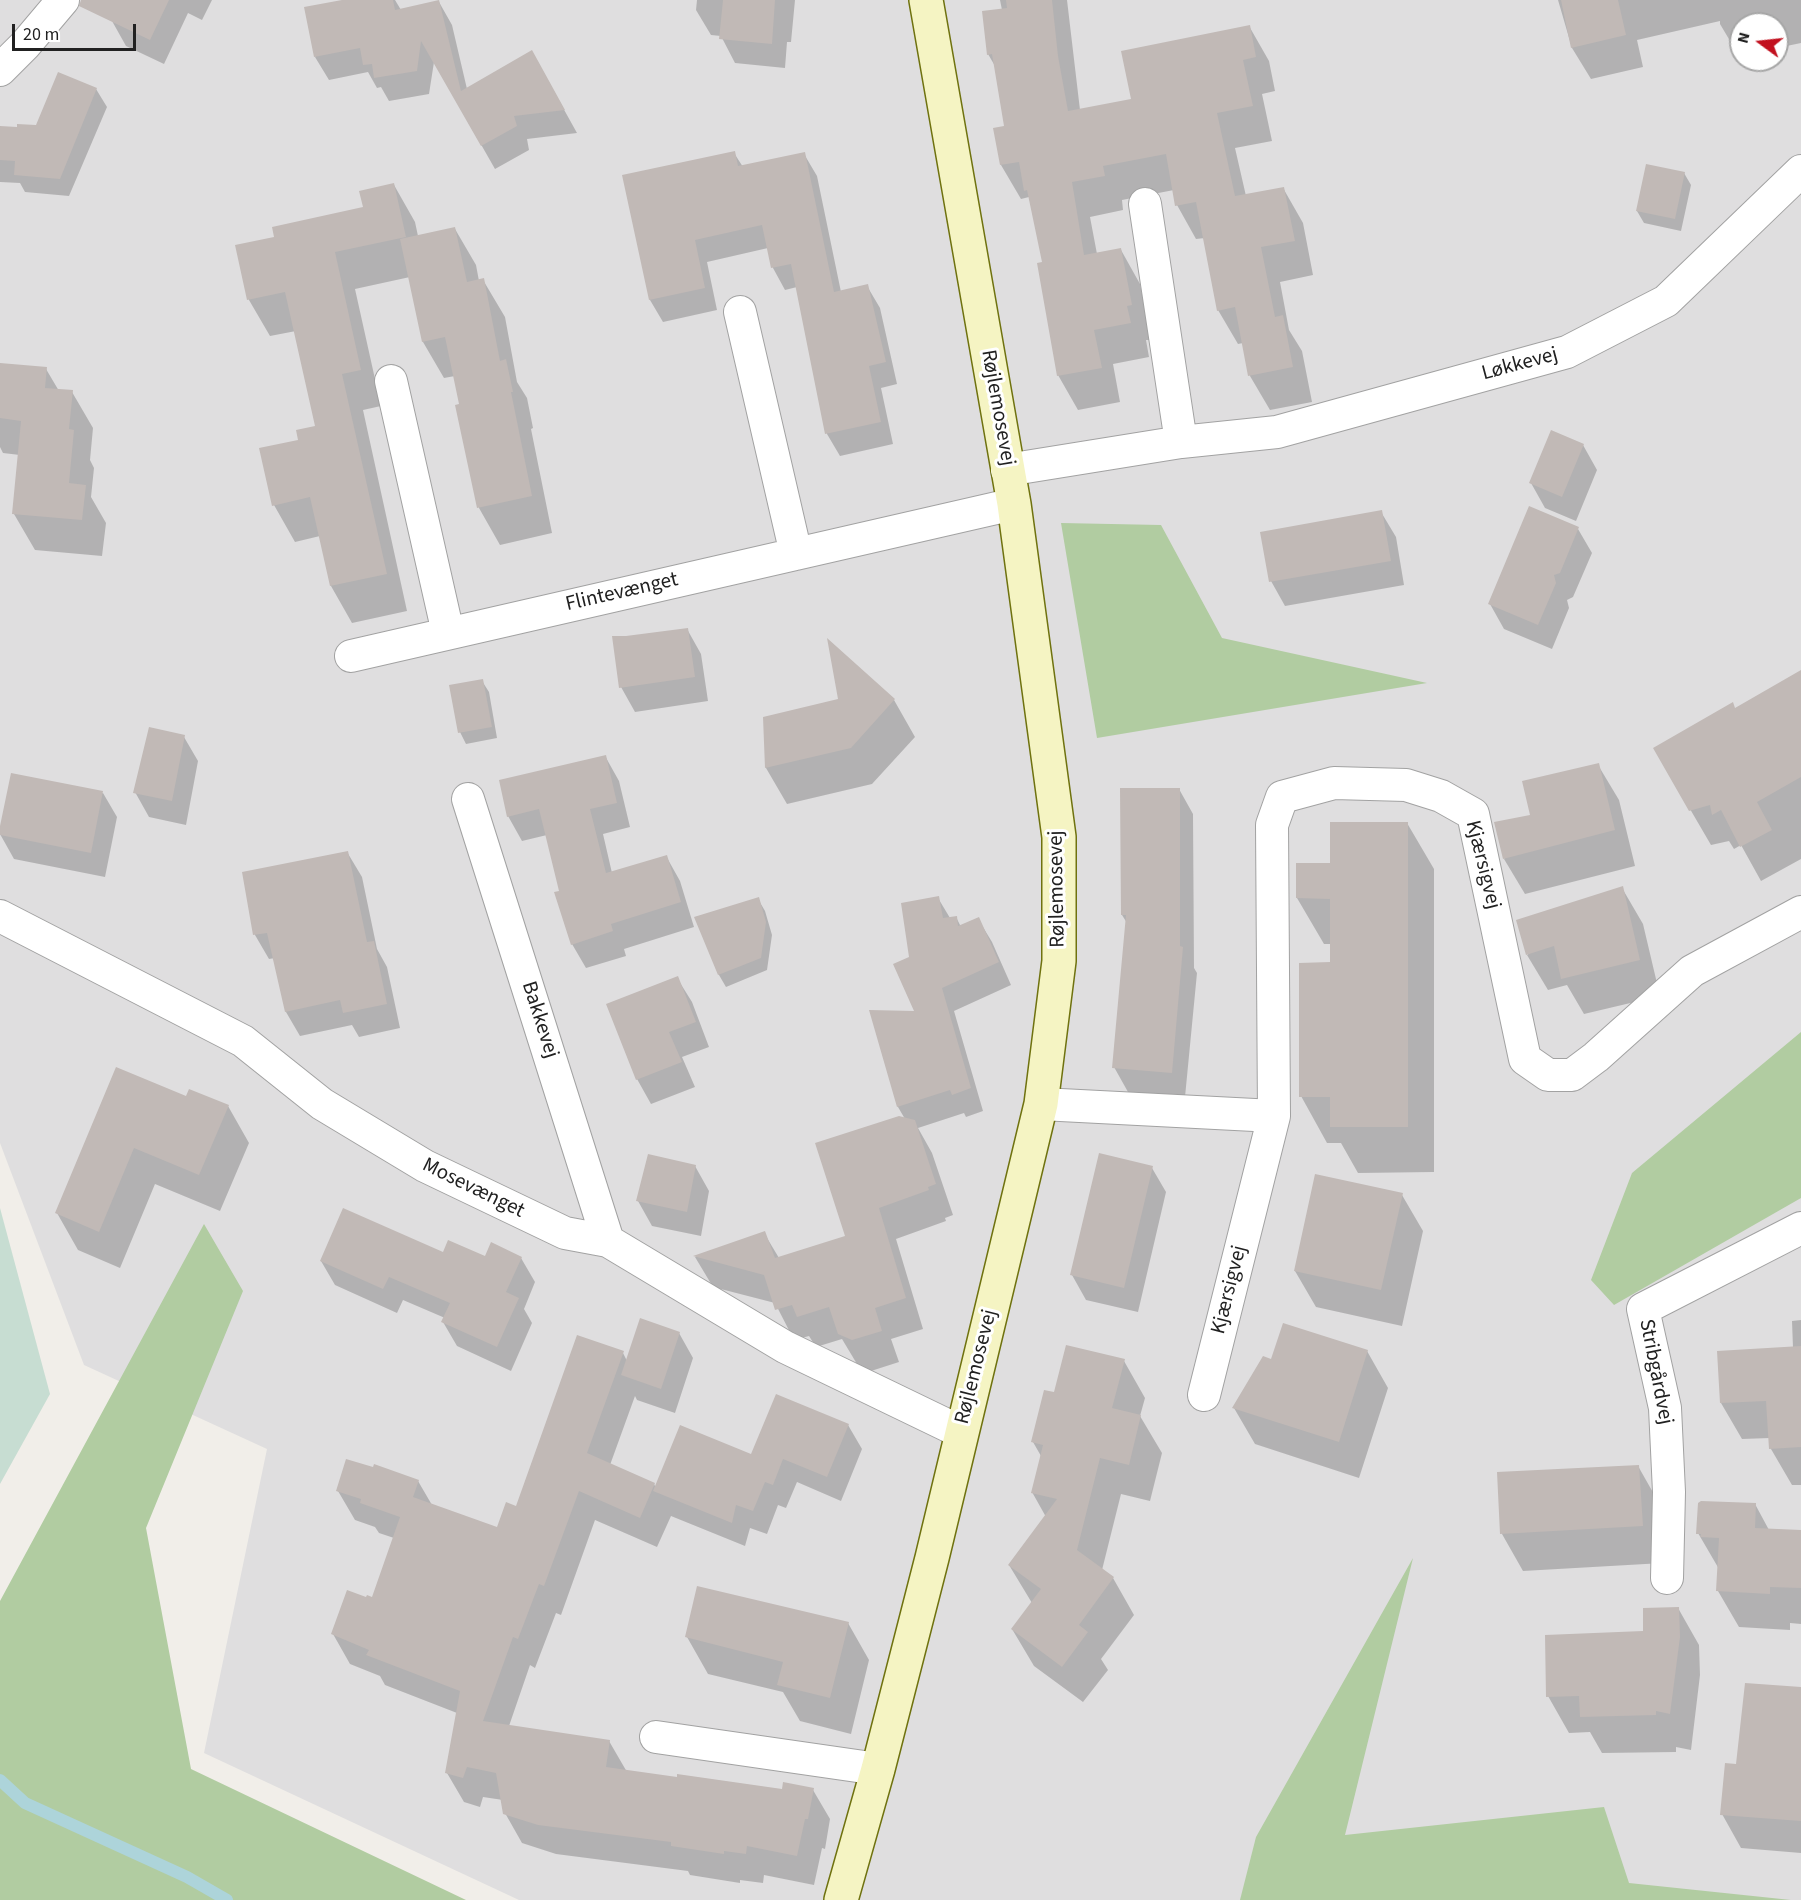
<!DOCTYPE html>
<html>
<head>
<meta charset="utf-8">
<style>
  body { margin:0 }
  #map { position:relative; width:1801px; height:1900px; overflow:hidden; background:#f1eee9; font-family:"Source Sans 3",sans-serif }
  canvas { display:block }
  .north { position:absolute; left:1729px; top:12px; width:60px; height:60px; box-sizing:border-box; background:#fff; border:2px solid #a6a6a6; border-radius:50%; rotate:285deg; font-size:16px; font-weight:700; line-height:24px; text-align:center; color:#212121 }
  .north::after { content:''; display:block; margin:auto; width:21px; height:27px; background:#c2111f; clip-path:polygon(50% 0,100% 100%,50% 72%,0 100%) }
  .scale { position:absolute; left:12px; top:24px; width:124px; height:27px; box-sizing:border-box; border:3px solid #212121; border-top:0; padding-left:8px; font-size:18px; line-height:21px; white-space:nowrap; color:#212121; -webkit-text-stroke:4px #fff; paint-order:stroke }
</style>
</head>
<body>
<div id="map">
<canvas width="1801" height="1900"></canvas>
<div class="north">N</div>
<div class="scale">20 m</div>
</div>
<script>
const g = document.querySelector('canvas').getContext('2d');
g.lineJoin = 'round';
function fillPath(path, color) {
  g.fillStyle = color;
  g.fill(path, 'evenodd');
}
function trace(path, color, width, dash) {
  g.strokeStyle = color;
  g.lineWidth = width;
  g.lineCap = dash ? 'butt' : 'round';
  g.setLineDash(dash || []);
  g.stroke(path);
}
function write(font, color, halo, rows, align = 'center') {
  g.font = font + ' "Source Sans 3",sans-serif';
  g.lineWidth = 6;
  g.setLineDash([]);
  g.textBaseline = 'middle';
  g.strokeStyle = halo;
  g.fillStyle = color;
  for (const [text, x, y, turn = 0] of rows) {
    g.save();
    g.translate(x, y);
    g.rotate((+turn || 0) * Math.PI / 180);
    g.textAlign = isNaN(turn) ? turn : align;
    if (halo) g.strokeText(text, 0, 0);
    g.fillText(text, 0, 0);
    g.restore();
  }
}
fillPath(new Path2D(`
  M0 0H1801V1900H519L204 1753 267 1449 84 1365 0 1143ZM1741 24H1777V60H1741Z`), '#dfdedf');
fillPath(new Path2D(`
  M1061 523 1161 525 1222 638 1427 683 1097 738Z
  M1801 1032V1198L1614 1305 1591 1280 1632 1173Z
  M204 1224 243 1291 146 1528 191 1769 466 1900H0V1601Z
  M1413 1558 1345 1835 1604 1807 1629 1883 1791 1900H1240L1256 1837Z`), '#b1cca1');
fillPath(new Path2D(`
  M0 1208 50 1394 0 1484Z`), '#c7ddd2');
fillPath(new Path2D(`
  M122 0H212L202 20 188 13 164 64 126 46 112 21Z
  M349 0H395L401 10 439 2 452 25 467 89 532 52 577 133 527 139 529 150 495 169 434 62 429 94 389 101 381 87 377 88 368 72 329 80 315 57Z
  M697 0H795L791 42H787L785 68 735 63 721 36 711 35 696 10Z
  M1000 0H1067L1080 110 1133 100 1249 26 1269 61 1275 91 1262 94 1272 141 1235 148 1246 196 1283 188 1303 223 1313 275 1280 282 1289 330 1302 351 1312 402 1270 410 1250 376 1243 343 1238 344 1218 310 1205 238 1196 239 1177 205 1174 190 1122 200 1123 210 1090 217 1097 254 1121 250 1140 284 1151 340H1146L1149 357 1113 364 1120 402 1078 410 1058 375 1044 263 1029 197 1021 199 1001 165 1005 127 995 66 988 54 1002 10Z
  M1558 0H1801V43L1777 48V24H1741V56H1739L1720 24V21L1637 40 1643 67 1591 79 1572 48Z
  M96 89 107 107 69 196 25 192 20 183 0 182V127L19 128 37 127Z
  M734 153 743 167 804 154 817 176 841 292 867 286 880 308 897 384 881 388 893 444 840 456 827 434 797 287 785 290 773 268 768 248 707 262 717 310 663 322 650 300 624 176Z
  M1684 173 1691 185 1681 231 1644 223 1637 211Z
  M394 185 415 222 418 236 455 229 476 265 479 281 483 280 505 317 517 382 527 398 533 428 531 429 552 533 500 545 479 508 457 406 461 405 455 376 444 378 423 342 410 277 355 289 381 406 363 410 407 611 352 623 331 586 320 536 295 542 274 505 300 441 317 427 296 331 270 336 249 300 236 246 276 238 365 208Z
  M0 364 46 369 59 391 72 392 93 428 90 460 94 468 91 497 106 523 102 556 35 550 14 514 20 455 3 453 0 447Z
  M1583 445 1597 470 1576 521 1545 508 1531 483Z
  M1381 512 1396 537 1404 585 1285 606 1271 581Z
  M1578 529 1592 553 1573 597 1567 600 1569 608 1552 649 1504 629 1490 604Z
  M687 629 701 654 708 701 635 712 621 687Z
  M1801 672V859L1761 881 1741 845 1734 849 1729 841 1711 845 1655 749 1735 710Z
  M482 681 489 692 497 738 466 744 460 732Z
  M894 700 915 737 872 784 787 804 766 768 765 718Z
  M184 737 198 761 186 825 149 817 135 792Z
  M605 756 619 781 630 827 603 834 612 873 666 856 680 881 694 927 624 949 626 956 586 968 572 944 547 835 522 841 508 816Z
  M1598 765 1619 800 1635 866 1525 894 1504 859 1532 816Z
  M1179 789 1193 814 1194 968 1197 973 1185 1097 1128 1092 1114 1067 1127 923 1122 915Z
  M103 793 117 817 105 877 14 859 0 834Z
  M1407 823 1434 869V1172L1358 1173 1341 1143H1327L1301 1096 1332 964V944H1324L1297 898 1332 864Z
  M347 852 362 877 377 949 387 967 400 1028 359 1037 352 1025 300 1036 286 1012 275 958 269 959 255 935 243 873Z
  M1622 888 1643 924 1660 996 1584 1014 1567 985 1548 990 1527 955Z
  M938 898 950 918 956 917 961 927 978 919 992 942 1011 985 954 1011 983 1111 966 1117 964 1113 918 1128 932 1153 953 1215 945 1218 946 1221 896 1239 923 1329 891 1339 899 1362 871 1371 857 1364 842 1339 816 1347 809 1336 794 1340 775 1303 713 1287 695 1257 764 1233 779 1258 847 1237 905 1119 898 1107 871 1012H916L911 958Z
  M758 899 765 911 772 935 767 970 726 987 719 975 696 917Z
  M677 978 692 1002 709 1047 682 1057 695 1087 651 1104 637 1079Z
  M187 1098 228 1106 249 1143 220 1211 155 1184 120 1268 78 1250 57 1213Z
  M695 1166 709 1191 701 1236 652 1226 638 1201Z
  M1152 1168 1166 1192 1138 1312 1086 1300 1072 1275Z
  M1402 1195 1423 1231 1402 1326 1316 1307 1295 1271Z
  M444 1254 486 1258H521L535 1282 524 1309 532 1323 511 1371 457 1346 443 1322 445 1318 403 1300 397 1313 335 1285 321 1261Z
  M1801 1320V1485H1792L1771 1449 1770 1438 1742 1439 1721 1403 1793 1348 1792 1321Z
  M679 1333 693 1358 675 1413 637 1400 635 1396 610 1465 654 1484 656 1488 848 1425 862 1449 841 1501 797 1482 786 1508 778 1505 767 1534 750 1528 745 1546 671 1516 657 1547 595 1520 561 1615 556 1613 535 1668 530 1665 509 1726 609 1741 627 1772 783 1791 813 1790 830 1819 825 1849 822 1848 814 1885 764 1875 763 1883 740 1880V1883L690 1875 688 1871 556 1854 522 1843 505 1813 503 1800 483 1797 480 1807 464 1802 447 1773 457 1713 385 1685 380 1676 350 1664 333 1634 367 1599H373L394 1538 379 1533 375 1527 355 1520 338 1491 418 1481 432 1505 498 1529 517 1508 623 1353 627 1361Z
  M1367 1351 1388 1388 1359 1478 1255 1444 1234 1408 1272 1361Z
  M1124 1361 1145 1398 1140 1416 1162 1453 1150 1501 1121 1494 1102 1570 1113 1578 1134 1615 1101 1659 1108 1670 1083 1702 1034 1666 1012 1629 1032 1603 1009 1565 1046 1517 1032 1492 1041 1456 1033 1442 1055 1394Z
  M1638 1466 1659 1503 1663 1563 1523 1571 1502 1534 1498 1474Z
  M1755 1504 1769 1530 1801 1531V1624L1790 1623V1630L1739 1627 1718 1591 1719 1569 1698 1533Z
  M1678 1608 1699 1645 1700 1675 1691 1750 1676 1747V1752L1602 1753 1590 1732 1569 1733 1548 1696 1645 1633Z
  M848 1623 869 1660 851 1734 800 1721 783 1692 708 1674 687 1637Z
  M1801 1689V1853L1741 1848 1722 1814 1738 1765Z`), '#0003');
trace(new Path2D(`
  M0 1780 25 1803 187 1877 227 1900`), '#add4da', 12);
fillPath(new Path2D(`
  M81 0H169L150 40 79 6Z
  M342 0H393L395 10 439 0 461 91 532 50 565 110 514 116 517 126 481 146 421 41 417 71 374 78 372 64 363 65 360 48 314 57 304 7Z
  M723 0H775L772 44 719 39Z
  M1006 0H1052L1058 56 1068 111 1131 99 1121 51 1250 25 1256 57 1243 60 1253 106 1217 113 1235 196 1284 187 1295 241 1261 247 1275 317 1283 315 1293 367 1248 376 1235 307 1217 311 1196 202 1175 206 1166 154 1103 166 1105 176 1072 182 1084 255 1121 248 1132 305 1127 306 1131 323 1094 330 1102 368 1057 376 1037 263 1042 262 1027 190 1024 191 1019 162 1000 165 993 128 1004 126 992 54 987 55 982 11 1007 8Z
  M1561 0H1618L1626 35 1571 48Z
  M58 72 97 88 60 179 14 175 15 161 0 160V126L17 127V124L36 125Z
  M735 151 738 166 805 152 834 292 868 284 886 362 869 366 881 422 825 434 791 264 771 268 762 225 695 240 705 288 649 300 622 175Z
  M1646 164 1685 172 1675 219 1636 211Z
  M394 183 406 237 335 252 361 370 342 374 387 574 330 586 310 497 272 506 259 448 298 440 296 430 315 426 285 292 247 300 235 245 274 237 272 227 363 207 359 191Z
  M455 227 467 282 484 278 500 361 506 359 513 392H511L532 496 477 508 455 405 459 404 445 337 422 342 400 239Z
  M0 363 47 367 45 388 73 390 69 429 74 430 69 483 86 485 82 520 12 514 21 421 0 418Z
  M1551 430 1584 444 1562 497 1529 483Z
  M1529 506 1579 527 1560 573 1554 575 1556 583 1538 625 1488 604Z
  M1382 510 1391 561 1269 582 1260 532Z
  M688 628 695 677 619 688 612 636H626Z
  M827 638 895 699 851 748 765 768 763 717 838 699Z
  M1801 670V777L1757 802 1772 830 1740 847 1721 810 1712 815 1710 805 1689 811 1653 748 1733 702 1735 708Z
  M483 679 492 727 458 733 449 685Z
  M149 727 185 735 172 801 133 793Z
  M606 755 617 803 590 809 606 873 667 855 681 902 611 924 613 931 571 945 554 892 559 891 539 809 507 817 499 780Z
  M1599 763 1615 830 1503 859 1494 822 1530 815 1522 781Z
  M11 773 103 791 91 853 0 835V826Z
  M1120 788H1180V946L1183 947 1172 1073 1112 1068 1126 915H1121Z
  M1330 822H1408V1127H1330V1097H1299V963L1330 962V899L1296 898V863H1330Z
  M348 851 367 942 374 941 387 1004 343 1013 340 1000 285 1012 267 933 253 935 242 872Z
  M1623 886 1640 960 1561 979 1554 946 1526 955 1516 920Z
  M939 896 943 918 957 916 958 926 979 917 999 962 942 988 971 1088 952 1095 950 1090 897 1107 869 1010 914 1011 893 964 909 957 901 903Z
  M759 897 766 922 761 958 718 975 694 917Z
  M678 976 696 1022 669 1032 682 1062 636 1080 606 1004Z
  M116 1067 186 1096 189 1089 229 1105 199 1175 134 1148 99 1232 55 1213Z
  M899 1116 915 1120 936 1184 928 1187 929 1190 879 1208 906 1298 875 1308 882 1331 852 1340 838 1334 829 1307 797 1317 792 1305 775 1310 764 1275 693 1256 765 1231 775 1258 845 1236 815 1143Z
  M1099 1153 1153 1166 1124 1288 1070 1275Z
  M648 1154 696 1165 687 1212 636 1201Z
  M1315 1174 1403 1193 1381 1290 1294 1271Z
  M343 1208 443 1252 448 1240 485 1256 491 1242 522 1257 506 1292 519 1298 497 1347 441 1322 450 1303 389 1277 383 1289 320 1261Z
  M640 1318 680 1332 661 1389 621 1375Z
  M1283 1323 1368 1350 1339 1442 1232 1408 1263 1356 1271 1359Z
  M577 1335 624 1351 587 1453 655 1483 640 1518 579 1491 544 1586 539 1584 518 1639 513 1637 483 1721 610 1740 606 1767 677 1777V1774L782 1789 783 1782 814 1788 808 1819H805L797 1856 747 1846 746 1854 724 1851V1854L671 1846V1842L538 1825 503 1814 496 1773 467 1767 463 1778 445 1773 460 1691 366 1655 369 1650 331 1634 347 1590 366 1597 367 1595 372 1597 400 1517 360 1503 361 1499 336 1491 346 1459 373 1467 374 1464 419 1480 413 1497 497 1527 506 1502 516 1506Z
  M1066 1345 1125 1359 1112 1408 1141 1415 1129 1465 1100 1458 1077 1550 1114 1577 1079 1625 1088 1632 1062 1667 1011 1629 1041 1589 1008 1565 1057 1499 1031 1493 1043 1445 1031 1442 1044 1390 1054 1392Z
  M1801 1346V1447L1769 1449 1766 1401 1720 1403 1717 1351Z
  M776 1394 849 1424 827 1477 783 1459 773 1485 765 1482 753 1511 736 1505 732 1523 653 1491 680 1425 751 1454Z
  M1639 1465 1643 1526 1500 1534 1497 1472Z
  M1701 1501 1756 1503 1755 1528 1801 1530V1588L1770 1587V1594L1716 1591 1719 1538 1700 1537 1701 1534H1696L1698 1503Z
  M697 1586 849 1622 830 1698 777 1685 783 1662 685 1637Z
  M1679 1607 1680 1637 1670 1714 1656 1711V1715L1580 1717 1579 1696 1546 1697 1545 1635 1643 1631V1608Z
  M1745 1683 1801 1687V1821L1720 1815 1725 1763 1736 1764Z`), '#c1b9b6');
const street = new Path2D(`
  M0 70 25 45 63 0
  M1145 204 1181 442
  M740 312 796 554
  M391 381 448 633
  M1007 470 1181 442 1277 432 1567 352 1666 301 1801 171
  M351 656 1014 504
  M468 799 608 1241
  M0 916 243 1041 322 1104 425 1166 565 1233 608 1241 785 1347 961 1432
  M1041 1104 1274 1116 1272 825 1282 797 1334 783 1406 785 1441 796 1473 814 1525 1059 1548 1075H1572L1596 1057 1692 971 1801 912
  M1204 1395 1274 1116
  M1667 1578 1669 1492 1665 1408 1643 1309 1801 1228
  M656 1737 878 1769`);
const secondary = new Path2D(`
  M841 1900 878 1769 932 1558 1041 1104 1059 961V837L1014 504 926 0`);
trace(street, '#a2a2a2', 34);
trace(secondary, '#6f720f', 36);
trace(street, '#fff', 32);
trace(secondary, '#f5f4c3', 33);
write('21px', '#212121', '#fff', [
  ["Løkkevej",1520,365,-15],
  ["Røjlemosevej",997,408,80],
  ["Flintevænget",622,593,-13],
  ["Kjærsigvej",1482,865,76],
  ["Røjlemosevej",1058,889,-91],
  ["Bakkevej",539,1020,72],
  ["Mosevænget",473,1189,26],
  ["Kjærsigvej",1230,1290,-76],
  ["Røjlemosevej",977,1367,-76],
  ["Stribgårdvej",1655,1372,79]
]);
</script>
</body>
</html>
